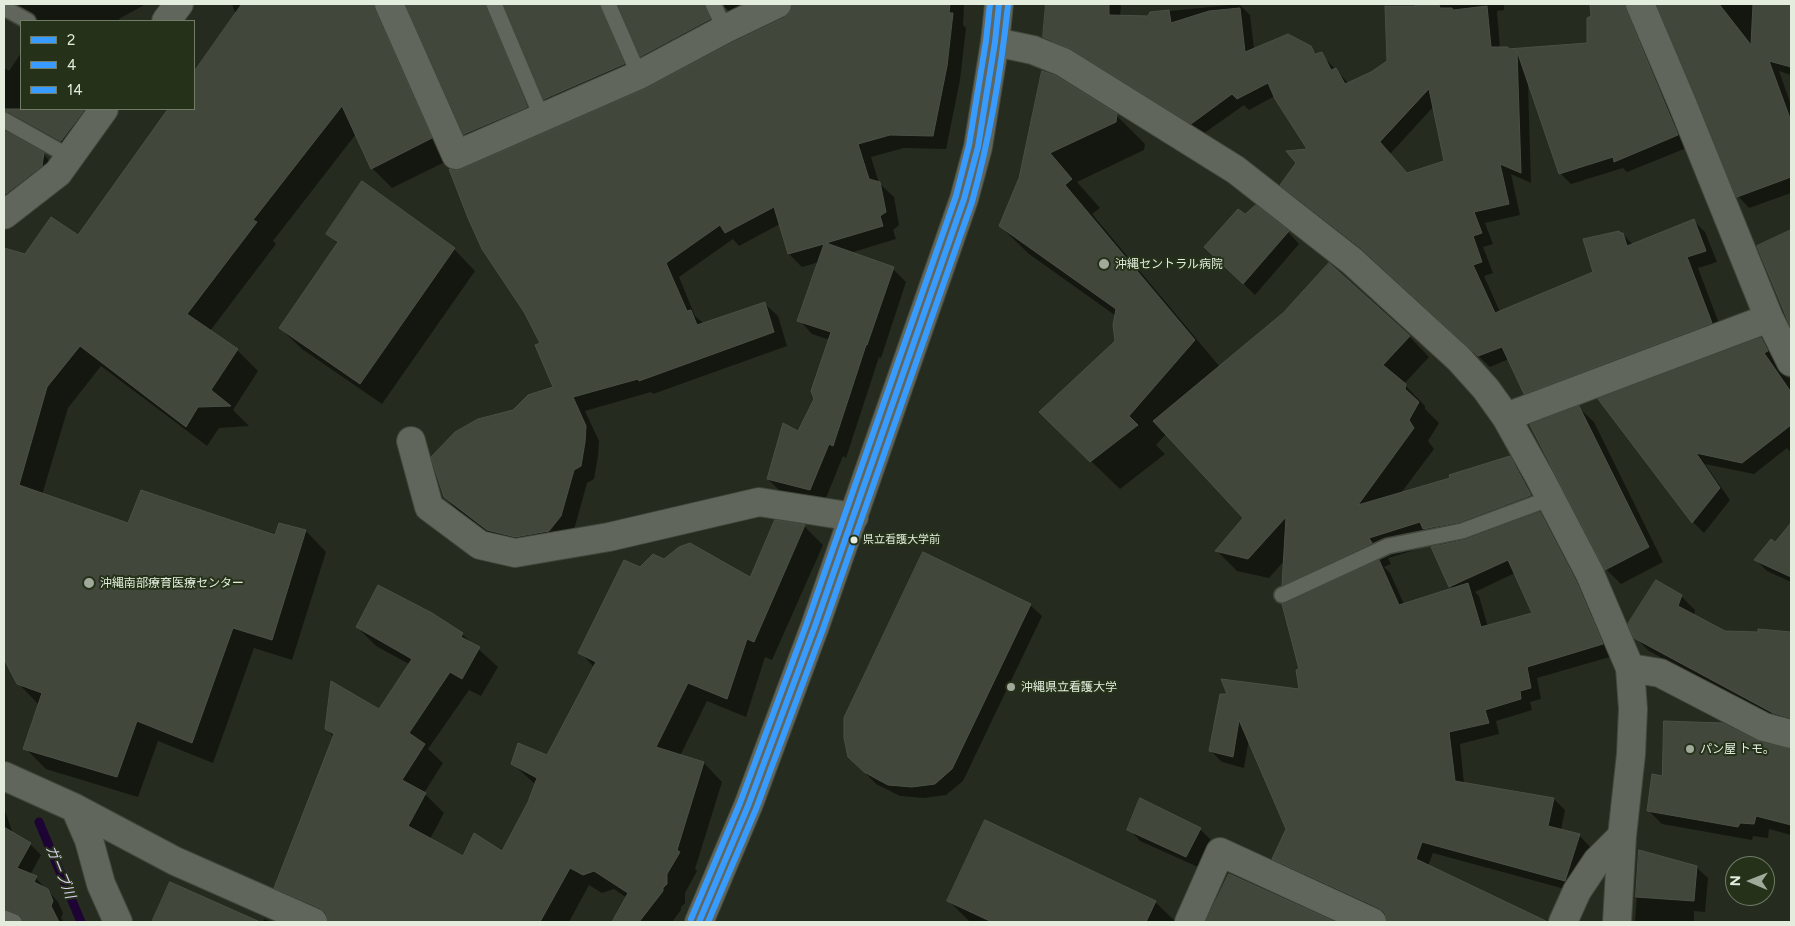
<!DOCTYPE html>
<html>
<head>
<meta charset="utf-8">
<style>
  body { margin:0 }
  #map { position:relative; width:1795px; height:926px; overflow:hidden; background:#252c1f; font-family:Figtree,sans-serif }
  canvas { display:block }
  .frame { position:absolute; inset:0; border:5px solid #e3ecdd; pointer-events:none }
  .legend { position:absolute; left:20px; top:20px; width:175px; height:90px; box-sizing:border-box; background:#253219; border:1px solid #717c67; margin:0; padding:6px 9px; list-style:none; font-size:15px; color:#e3ecdd }
  .legend li { display:flex; align-items:center; gap:10px; height:25px }
  .legend b { width:25px; border:1px solid #717c67 }
  .north { position:absolute; left:1725px; top:856px; width:50px; height:50px; box-sizing:border-box; background:#253219; border:1px solid #717c67; border-radius:50%; rotate:271deg; font-size:14px; font-weight:700; line-height:20px; text-align:center; color:#e3ecdd }
  .north::after { content:''; display:block; margin:auto; width:18px; height:22px; background:#a0a99a; clip-path:polygon(50% 0,100% 100%,50% 72%,0 100%) }
</style>
</head>
<body>
<div id="map">
<canvas width="1795" height="926"></canvas>
<div class="frame"></div>
<ul class="legend">
<li><b style="height:6px;background:#379bff"></b>2</li>
<li><b style="height:6px;background:#379bff"></b>4</li>
<li><b style="height:6px;background:#379bff"></b>14</li>
</ul>
<div class="north">N</div>
</div>
<script>
const g = document.querySelector('canvas').getContext('2d');
g.lineJoin = 'round';
function fillPath(path, color) {
  g.fillStyle = color;
  g.fill(path, 'evenodd');
}
function trace(path, color, width, dash) {
  g.strokeStyle = color;
  g.lineWidth = width;
  g.lineCap = dash ? 'butt' : 'round';
  g.setLineDash(dash || []);
  g.stroke(path);
}
function write(font, color, halo, rows, align = 'center') {
  g.font = font + ' Figtree,"Noto Sans JP",sans-serif';
  g.lineWidth = 4;
  g.setLineDash([]);
  g.textBaseline = 'middle';
  g.strokeStyle = halo;
  g.fillStyle = color;
  for (const [text, x, y, turn = 0] of rows) {
    g.save();
    g.translate(x, y);
    g.rotate((+turn || 0) * Math.PI / 180);
    g.textAlign = isNaN(turn) ? turn : align;
    if (halo) g.strokeText(text, 0, 0);
    g.fillText(text, 0, 0);
    g.restore();
  }
}
fillPath(new Path2D(`
  M4 4H146L119 19 120 21H40Z
  M232 4H377L451 159 392 188 372 168 356 134 273 241 276 244 210 331 237 350 258 371 233 410 249 426 219 428 207 446 101 366 68 408 42 495 129 524 276 537 280 525 306 531 326 552 292 660 254 648 213 763 158 741 138 797 46 769 25 748 39 705 18 683 4 656V258L7 254 25 255 78 237 169 109H194V74L236 15Z
  M407 4H771L741 24 726 8 722 9 717 18 656 69 642 55 621 8 617 9 637 78 559 112 545 99 507 8 504 9 540 120 479 147 465 134Z
  M820 4H964L963 25 966 28 960 80 946 149 904 148 871 157 879 183 894 197 899 225 893 230 896 239 850 253 893 269 906 282 881 358 879 357 846 458 843 456 824 503 782 493 768 479 799 433 815 400 830 340 812 334 799 320 819 262 802 267 789 254 780 224 739 246 733 239 679 277 695 316 704 324 764 303 778 316 787 346 653 394 651 392 585 411 599 441 598 456 594 479 587 483 574 530 502 544 461 514 445 497 513 411 555 387 542 343 455 172 463 171 646 90 733 44Z
  M1047 4H1121L1120 17H1148L1151 13 1239 4 1250 15 1254 49 1310 47 1318 55 1321 54 1349 84 1371 73 1388 62 1386 4H1504V10L1497 11 1500 48 1509 51 1588 44 1592 17 1591 4H1641L1689 147 1627 172 1623 168 1571 184 1560 173 1528 82 1531 183 1511 174 1520 215 1485 223 1493 244 1483 247 1493 273 1484 276 1500 312 1594 273 1623 234 1633 245 1694 221 1705 232 1717 262 1698 268 1723 334 1536 404 1525 393 1509 359 1490 367 1375 260 1293 196 1282 184 1309 150 1275 96 1249 110 1244 105 1203 134 1055 48 1044 37ZM1434 106 1446 162 1408 174 1390 154Z
  M1658 4H1791V75L1779 71 1791 105V193L1749 208 1738 196Z
  M21 53V109H106L73 152 7 127 6 133 43 154 54 166 4 198V68L9 71Z
  M1043 72 1116 115 1145 144 1144 150 1077 182 1100 208 1092 214 1220 367 1409 336 1429 357 1404 384 1425 406V409L1439 423 1428 441 1434 449 1401 493 1452 479 1510 458 1530 478 1551 516 1544 518 1551 525 1587 593 1613 656 1537 678 1541 699 1530 702 1532 710 1496 721 1499 734 1460 744 1464 784 1554 799 1565 810 1561 830 1579 835 1590 847 1576 892 1433 853 1428 866 1544 922H1388V917L1285 870 1273 858 1287 829 1249 739 1244 768 1222 762 1210 750 1221 695 1300 691 1298 598 1284 584 1285 560 1269 578 1237 571 1217 551 1245 518 1166 434 1156 445 1165 454 1120 489 1069 440 1116 341V316L1029 254 1000 226 1020 178ZM1438 543 1442 546 1450 586 1453 589 1404 604 1390 573 1384 567 1391 564 1388 558ZM1515 573 1533 613 1488 627 1479 596 1475 592Z
  M1256 207 1288 232 1299 244 1255 295 1206 247Z
  M1791 232V325L1758 247Z
  M327 233 454 249 475 271 382 404 302 349 280 328 338 244Z
  M1761 339 1772 350 1786 377 1791 379V453L1787 448 1754 474 1705 464 1730 500 1704 533 1693 522 1600 400Z
  M1579 408 1594 422 1663 562 1621 584 1606 569 1532 425Z
  M1791 525V582L1767 571 1756 560 1775 543Z
  M804 526 823 545 772 660 765 657 746 717 707 701 680 756 704 763 722 782 695 869 697 871 685 893V903L681 907V910L672 922H614L627 898 614 889 602 893 589 885 569 922H330L294 906 276 888 334 737 326 729 379 710 409 664 376 646 357 627 462 634 498 667 481 696 469 690 428 749 443 763 424 793 444 813 430 839 464 858 503 852 529 803 536 785 513 764 547 757 594 667 580 652 641 569 664 561 750 578Z
  M1681 596 1695 610 1694 615 1725 633H1759V631L1791 633V728L1649 651 1635 637Z
  M1030 605 1042 616 963 781 946 795 924 798 900 796 876 784 849 756Z
  M1757 742 1791 750V835L1769 829 1768 838 1753 836 1752 840 1662 824 1648 810 1663 777Z
  M4 808 12 831 11 833 30 844 41 855 30 875 36 878 58 902 63 913 61 918 64 922H23L15 919 4 922Z
  M1129 829H1200L1211 840 1198 867 1140 841Z
  M1640 852 1696 867 1708 878 1705 912 1694 911V922H1635Z
  M1230 875 1332 922H1207Z
  M170 883 257 922H153Z
  M949 901 1155 902 1176 922H970Z
  M264 919 272 922H263Z`), '#0007');
trace(new Path2D(`
  M39 822 81 922`), '#1e0434', 9);
const building = new Path2D(`
  M242 4H374L375 10 432 138 371 169 342 106 253 220 257 222 187 314 238 349 211 390 231 406 198 407 186 427 80 346 47 387 19 485 128 523 141 490 275 535 279 523 306 530 272 640 233 628 192 743 137 721 117 777 23 749 42 693 17 684 4 659V248L25 254 51 217 78 235 168 109H194V72Z
  M406 4H485L527 107 464 134Z
  M504 4H599L624 64 544 99Z
  M618 4H704L710 19 641 56Z
  M792 4H950L949 13H953L947 66 933 136 890 135 858 144 869 179 880 182 886 212 880 216 883 226 826 243 894 267 867 345H866L833 446 829 444 810 490 767 479 783 423 798 431 814 399 811 391 831 332 797 321 824 244 788 254 774 207 725 233 720 225 666 263 687 311 691 310 697 325 765 302 774 332 639 381 638 379 573 397 586 426 585 442 581 466 574 470 561 516 549 531 515 537 487 530 444 497 431 457 455 432 478 419 513 410 528 395 553 387 535 345 540 343 524 312 482 249 468 218 449 169 455 171 462 169 645 89 732 43 784 18 790 12Z
  M1046 4H1109V15L1148 16 1150 12 1169 10 1171 23 1209 11 1240 8 1245 52 1288 34 1311 46 1315 54 1322 52 1331 70 1336 68 1345 84 1371 72 1387 61 1385 6H1416L1415 4H1420L1439 5 1440 8H1452L1453 10 1487 6 1491 47H1508V49L1587 43V18L1591 16 1590 4H1625L1626 10 1678 135 1614 162 1613 157 1559 174 1517 51 1521 173 1500 164 1509 204 1474 212 1482 233 1473 236 1482 262 1473 265 1495 313 1593 272 1583 239 1619 231 1621 233H1623L1627 246 1694 219 1706 251 1687 257 1712 323 1524 394 1502 347 1478 356 1362 249 1280 185 1296 163 1286 151 1307 149 1275 99 1268 83 1237 99 1232 94 1191 124 1071 49 1043 37ZM1429 89 1444 161 1407 173 1380 142Z
  M1657 4H1719L1751 45 1753 4H1791V67L1769 61 1791 121V177L1737 197Z
  M1042 71 1056 76 1117 114 1116 122 1050 153 1072 179 1065 185 1195 340 1129 416 1138 425 1090 462 1039 412 1115 341 1113 325 1116 309 999 226 1019 178Z
  M4 109H85L61 141 9 112 4 111Z
  M4 131 44 153 42 166 4 195Z
  M362 181 455 248 360 384 279 328 338 242 326 234Z
  M1256 205 1289 231 1243 284 1204 247 1238 209 1245 214Z
  M1791 230V328L1757 246Z
  M1329 263 1410 336 1383 365 1406 384 1405 389 1419 402 1409 420 1414 428 1358 505 1450 478 1449 475 1510 456 1531 495 1459 522 1423 529 1420 522 1369 538 1372 543 1282 585 1286 517 1248 559 1215 551 1243 518 1153 421 1283 313Z
  M1761 338 1768 351 1764 353 1791 392V425L1742 463 1696 453 1720 488 1692 523 1598 399Z
  M1579 406 1649 547 1605 570 1530 425Z
  M1540 512 1576 581 1603 644 1527 667 1531 688 1520 691 1521 699 1485 710 1489 723 1449 732 1455 781 1554 798 1548 826 1580 834 1565 881 1422 842 1416 859 1548 922H1387L1385 913 1379 908 1272 859 1286 829 1239 720 1233 757 1209 751 1220 694H1227L1221 679 1299 689 1296 670 1299 669 1282 604 1379 560 1399 605 1468 583 1481 627 1532 613 1508 560 1449 587 1431 547 1465 540Z
  M775 520 805 525 754 642 747 639 727 699 688 683 656 747 704 762 677 850 680 852 667 874V884L663 888V891L639 922H612L628 893 594 871 583 875 570 868 540 922H328L326 913 320 908 274 888 334 734 325 729 331 681 379 709 412 659 356 627 378 585 432 613 463 633 461 637 480 647 462 679 450 672 409 733 425 744 402 780 426 793 408 826 463 856 474 833 502 851 528 802 537 778 511 764 518 743 547 755 596 662 578 653 624 560 640 567 653 554 664 559 679 547 690 543 750 577Z
  M1791 523V577L1754 560 1771 539 1775 542Z
  M923 552 1031 604 952 769 935 784 912 787 888 785 864 772 848 757 844 738V718Z
  M1656 580 1682 595 1678 606 1725 631 1758 632V629L1791 632V718L1773 713 1634 638 1628 624Z
  M1664 721 1722 723 1760 742 1791 749V825L1756 816 1754 824 1740 823 1738 827 1647 811 1652 774 1662 776Z
  M1140 798 1201 828 1186 857 1127 830Z
  M985 820 1156 901 1146 922H992L947 901Z
  M4 827 31 843 17 868 37 876 34 882 48 889 53 901 51 906 59 922H23L22 917 18 914 4 909Z
  M1639 850 1697 866 1694 901 1636 897Z
  M1229 874 1335 922H1206Z
  M170 882 260 922H152Z`);
fillPath(building, '#41473b');
trace(building, '#4a5045', 1);
const lane = new Path2D(`
  M494 4 542 118
  M608 4 639 75
  M713 4 725 29
  M4 8 28 21
  M4 120 70 157
  M1282 595 1388 546 1462 531 1551 498
  M4 918 14 922`);
const street = new Path2D(`
  M389 4 456 155 639 75 725 29 777 4
  M1640 4 1682 103 1769 318 1791 362
  M166 21 179 4
  M995 42 1033 50 1063 62 1236 170 1352 261 1459 359 1486 389 1506 417 1540 478 1590 574 1630 668 1633 709 1631 754 1622 836 1617 922
  M4 215 58 173 104 109
  M1506 417 1769 318
  M411 441 429 507 480 545 515 553 609 537 759 502 854 517
  M1630 668 1660 673 1764 727 1791 734
  M4 776 75 808 175 861 313 922
  M75 808 89 840 101 884 118 922
  M1189 922 1220 852 1372 922
  M1563 922 1577 891 1597 861 1622 836`);
const secondary = new Path2D(`
  M699 922 748 806 815 626 964 199 978 147 995 42 999 4`);
trace(lane, '#41473b', 18);
trace(street, '#41473b', 30);
trace(secondary, '#41473b', 30);
trace(lane, '#60665b', 15);
trace(street, '#60665b', 28);
trace(secondary, '#60665b', 28);
trace(new Path2D(`
  M699 922 748 806 815 626 964 199 978 147 995 42 999 4`), '#379bff', 6);
trace(new Path2D(`
  M708 922 756 809 823 629 972 202C990 137 1001 71 1008 5`), '#379bff', 6);
trace(new Path2D(`
  M691 919 740 803 807 623 956 196 969 145 986 41 990 4`), '#379bff', 6);
for (const [x, y, r, color] of [
  [1104,264,6,"#a0a99a"],
  [854,540,4.5,"#e3ecdd"],
  [89,583,6,"#a0a99a"],
  [1011,687,5,"#a0a99a"],
  [1690,749,5,"#a0a99a"]
]) {
  const dot = new Path2D();
  dot.arc(x, y, r, 0, 2 * Math.PI);
  g.fillStyle = color;
  g.fill(dot);
  trace(dot, '#253219', 2);
}
write('11px', '#e3ecdd', '#253219', [
  ["県立看護大学前",863,540]
], 'left');
write('12px', '#e3ecdd', '#253219', [
  ["沖縄セントラル病院",1115,264],
  ["沖縄南部療育医療センター",100,583],
  ["沖縄県立看護大学",1021,687],
  ["パン屋 トモ。",1700,749]
], 'left');
write('italic 14px', '#dccdf2', '#253219', [
  ["ガーブ川",60,872,68]
]);
</script>
</body>
</html>
